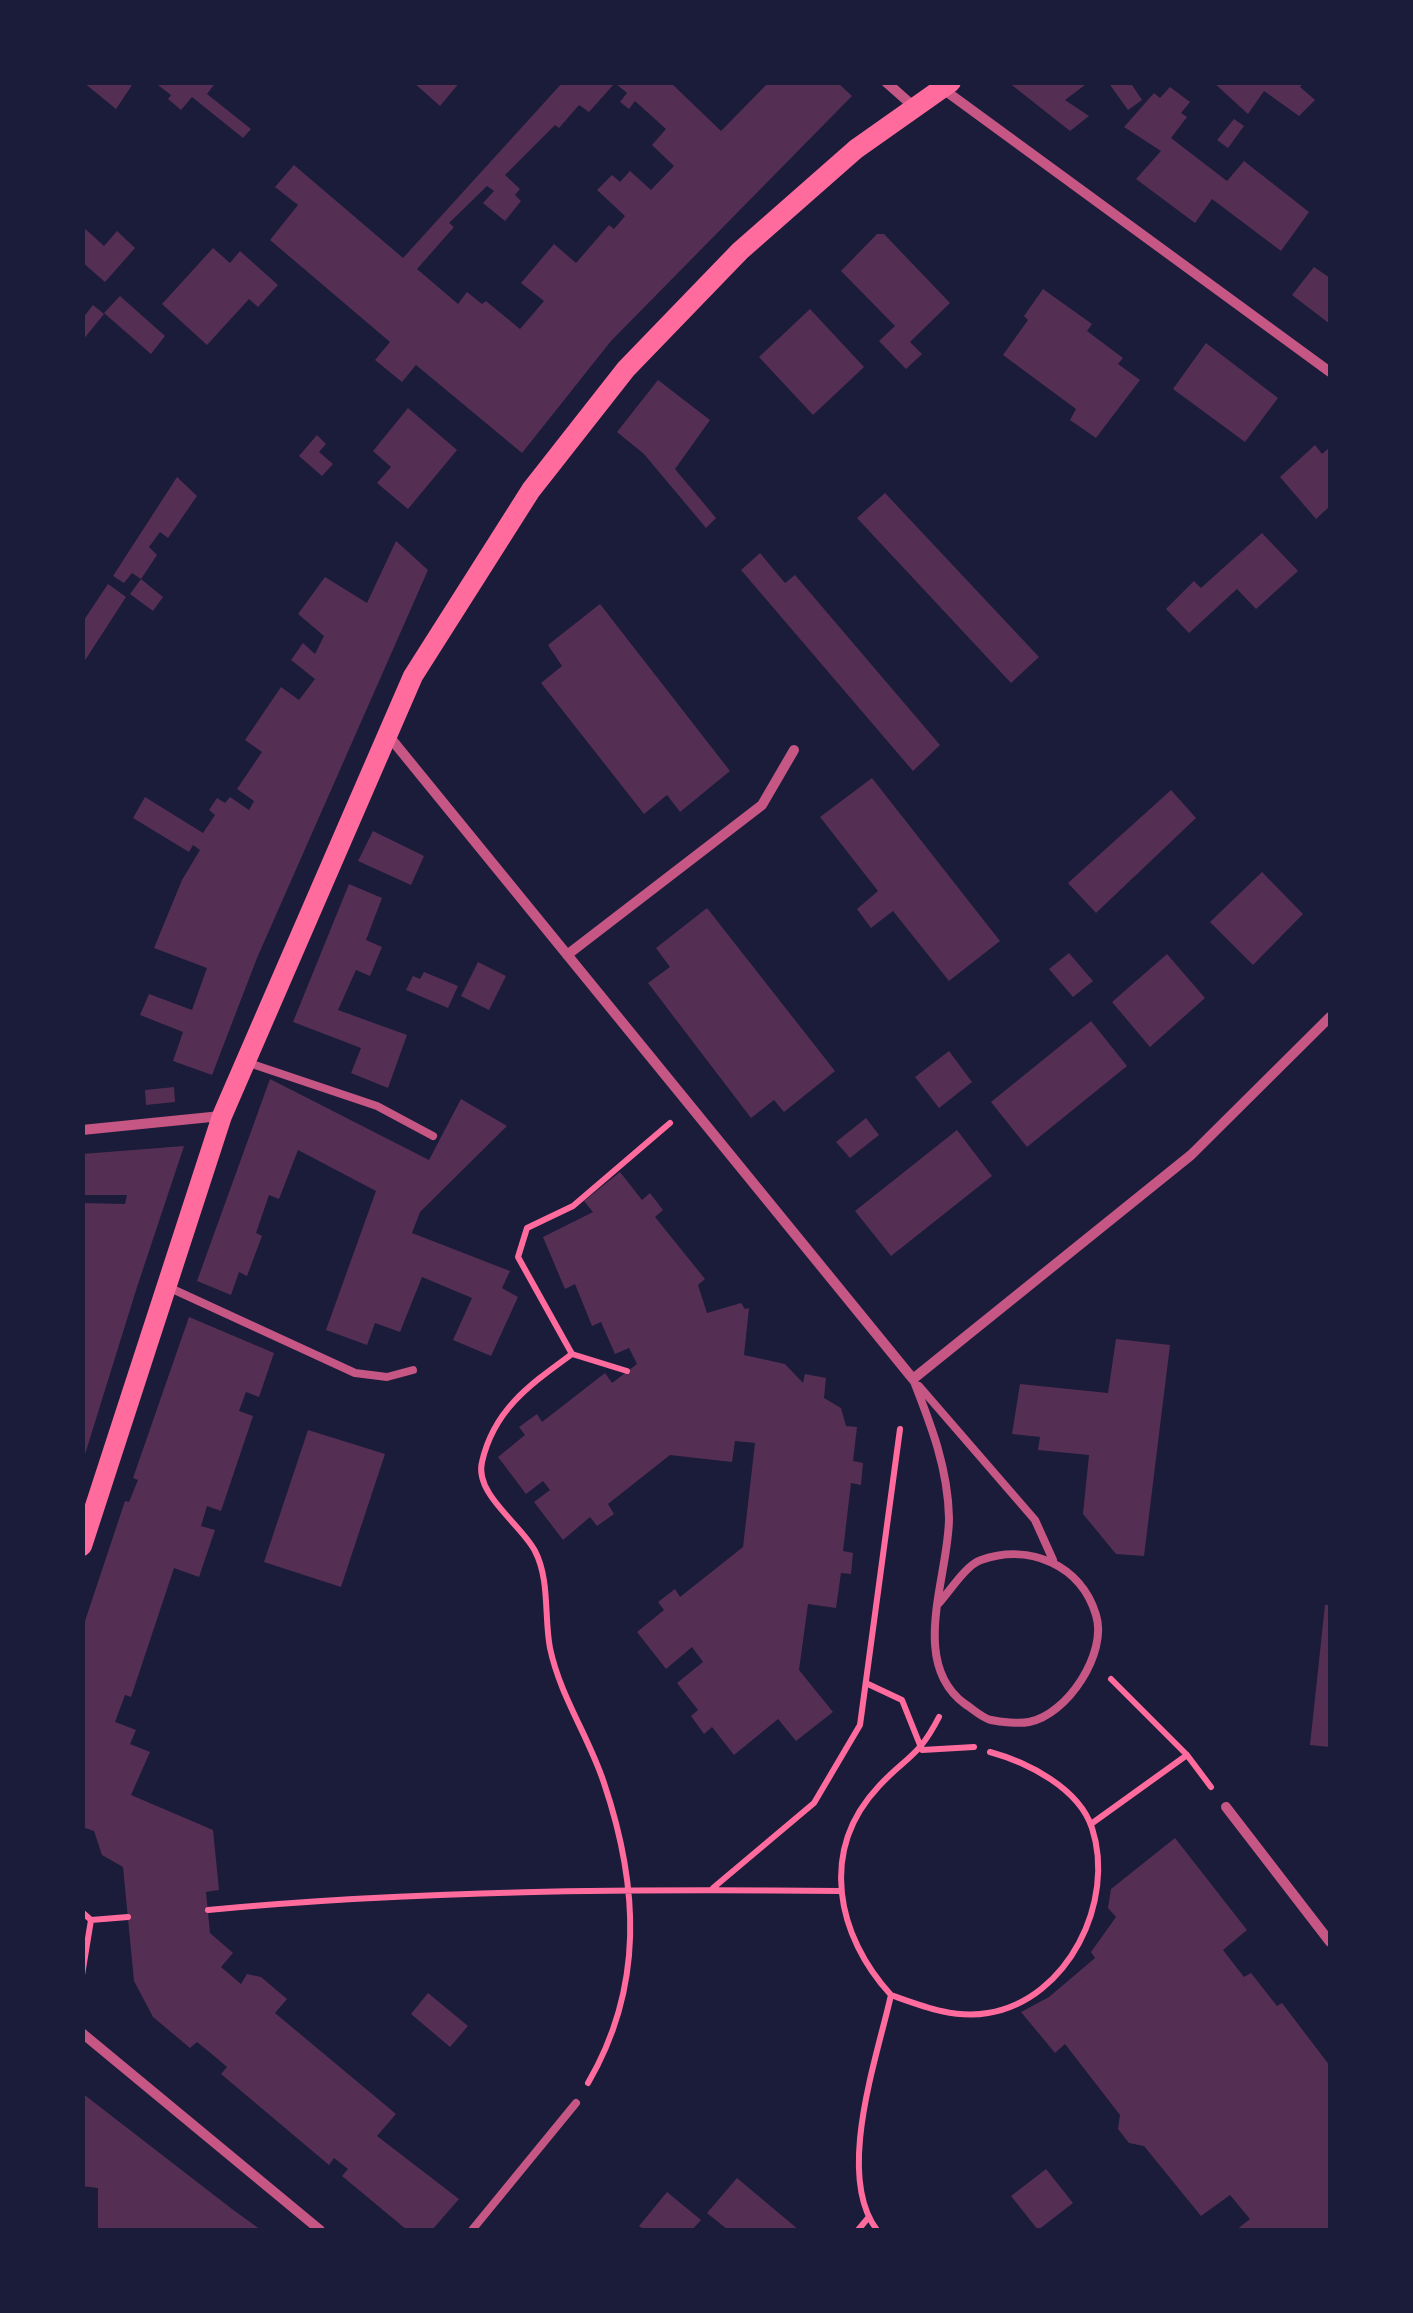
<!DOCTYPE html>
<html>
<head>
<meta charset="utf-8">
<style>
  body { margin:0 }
  #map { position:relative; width:1413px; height:2313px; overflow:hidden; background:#1b1b3a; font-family:"Asap Condensed",sans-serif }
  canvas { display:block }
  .frame { position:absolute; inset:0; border:85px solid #1b1b3a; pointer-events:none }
</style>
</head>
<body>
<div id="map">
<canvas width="1413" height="2313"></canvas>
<div class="frame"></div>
</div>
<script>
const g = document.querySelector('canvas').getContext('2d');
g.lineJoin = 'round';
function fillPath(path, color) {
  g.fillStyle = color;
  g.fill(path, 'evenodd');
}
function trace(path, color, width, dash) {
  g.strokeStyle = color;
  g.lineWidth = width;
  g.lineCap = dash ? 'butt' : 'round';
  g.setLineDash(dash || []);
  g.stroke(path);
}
fillPath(new Path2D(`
  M83 82H134L116 109Z
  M154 82H216L207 94 251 129 243 138 192 97 181 110 168 99 171 95Z
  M413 82H460L440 106Z
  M563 82H670L721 131 769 82H837L852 96 611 341 522 453 416 365 402 382 375 360 390 342 270 240 298 205 275 187 294 165 403 258ZM615 83 627 93 620 102 629 109 635 101 666 129 652 145 674 166 651 190 630 171 620 182 612 175 597 190 625 216 614 229 609 225 576 263 554 244 521 283 544 301 520 329 486 301 482 304 467 292 458 304 417 269 454 227 449 223 487 186 494 191 483 203 505 221 521 201 515 195 520 189 505 175 555 125 559 128 579 105 589 112Z
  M1008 82H1089L1065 100 1089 116 1070 131Z
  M1108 82H1130L1142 100 1128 110Z
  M1213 82H1304L1300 87 1315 100 1299 116 1264 91 1248 114Z
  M1170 87 1190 102 1181 113 1187 117 1171 138 1227 181 1244 161 1309 212 1281 251 1212 199 1195 223 1136 179 1161 151 1124 127 1154 93 1160 98Z
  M1234 119 1244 126 1228 148 1217 140Z
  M82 226 104 246 117 231 135 248 105 282 82 262Z
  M877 234H884L950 303 910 342 922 354 906 369 879 341 895 326 841 271Z
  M213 248 230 263 240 251 278 285 258 307 249 299 207 345 162 304Z
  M1314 267 1330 278V324L1292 295Z
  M1043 289 1092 324 1087 331 1123 358 1118 364 1140 380 1096 438 1070 420 1076 409 1003 355 1028 320 1024 316Z
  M120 296 165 336 151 354 104 313Z
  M93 305 104 314 82 341V319Z
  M810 309 864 367 813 415 759 357Z
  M1206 343 1278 398 1245 442 1173 389Z
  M658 380 710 420 675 469 716 518 706 528 644 454 617 432Z
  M408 408 457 450 408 509 377 483 391 467 373 451Z
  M317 435 326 444 319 452 333 464 322 476 299 456Z
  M1315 445 1322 454 1330 447V506L1316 519 1280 477Z
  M177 477 197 496 168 538 160 532 149 547 157 555 141 579 132 573 124 583 113 576Z
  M885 493 1039 657 1011 683 857 518Z
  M1262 533 1298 571 1256 609 1237 589 1189 633 1166 609 1194 581 1201 588Z
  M396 541 428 570 257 958 212 1075 173 1061 183 1032 140 1015 149 994 192 1010 207 968 154 948 182 880 200 850 193 845 189 852 133 818 145 797 203 833 215 815 209 810 217 798 225 803 230 797 249 810 254 801 237 789 262 752 245 740 281 687 299 700 315 679 291 660 303 643 315 654 324 636 298 614 325 577 367 603Z
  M760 553 785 583 795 575 940 745 913 771 741 570Z
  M141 579 163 597 153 611 130 594Z
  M108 584 126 597 82 665V623Z
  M600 604 730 771 680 812 667 795 644 814 541 683 562 666 548 645Z
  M872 778 1000 941 949 981 893 911 871 928 857 909 878 891 820 817Z
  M1171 790 1196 818 1096 913 1068 883Z
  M373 831 424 856 411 885 358 861Z
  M1262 872 1303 914 1253 965 1210 922Z
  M349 884 382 898 366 940 382 947 370 976 356 970 338 1010 407 1035 388 1088 351 1073 361 1048 293 1022Z
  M707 908 835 1071 784 1112 774 1100 751 1118 648 983 670 967 656 948Z
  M1069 953 1093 981 1073 997 1049 969Z
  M1167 954 1205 998 1150 1047 1112 1002Z
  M478 962 506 976 489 1010 461 996Z
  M424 972 458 986 448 1008 406 990 413 976 420 979Z
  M1091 1021 1127 1066 1027 1147 991 1102Z
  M949 1051 972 1082 939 1108 915 1077Z
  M270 1079 429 1160 461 1099 507 1126 420 1212 412 1233 510 1271 502 1288 518 1297 491 1356 453 1340 472 1298 422 1277 400 1332 375 1323 367 1345 326 1330 376 1191 298 1150 279 1199 269 1195 256 1233 262 1236 247 1276 239 1272 231 1295 197 1281Z
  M174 1087 175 1102 146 1105 145 1090Z
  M866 1118 879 1135 850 1158 836 1142Z
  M957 1130 992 1176 891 1256 855 1211Z
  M184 1146 137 1287 82 1464V1203L125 1204 127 1195H82V1154Z
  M620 1172 642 1200 650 1193 663 1210 655 1217 705 1279 698 1285 707 1313 741 1303 745 1309 749 1308 744 1355 785 1364 803 1383 805 1374 826 1378 824 1398 841 1408 846 1426 857 1427 853 1461 863 1463 861 1485 851 1483 843 1551 853 1553 851 1574 841 1573 836 1608 808 1604 799 1670 833 1712 796 1741 778 1719 734 1755 712 1727 704 1734 691 1716 698 1710 677 1683 703 1662 692 1647 666 1669 637 1632 664 1610 658 1602 675 1589 680 1597 743 1547 755 1443 735 1441 732 1462 670 1455 608 1504 614 1514 597 1526 590 1517 563 1540 534 1502 550 1490 543 1481 526 1494 498 1457 525 1435 519 1427 537 1414 542 1422 605 1373 612 1383 637 1364 629 1348 615 1354 601 1322 592 1326 575 1284 565 1289 543 1237 593 1212 584 1201Z
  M189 1317 274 1353 259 1397 246 1392 239 1411 253 1416 221 1511 207 1506 201 1526 215 1530 199 1577 174 1568 131 1697 125 1695 115 1722 136 1730 130 1744 150 1752 131 1795 213 1830 219 1890 206 1892 210 1933 233 1953 221 1967 241 1984 247 1974 261 1977 287 1999 275 2013 396 2114 377 2136 459 2199 432 2230H407L342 2176 348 2169 334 2158 329 2165 221 2074 227 2067 213 2055 197 2042 190 2048 153 2017 134 1981 123 1867 102 1855 94 1831 82 1827V1630L125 1501 129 1502 138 1480 133 1478Z
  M1116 1339 1170 1345 1144 1556 1116 1554 1083 1514 1089 1455 1038 1450 1040 1437 1012 1434 1020 1384 1108 1393Z
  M308 1430 385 1454 341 1587 264 1562Z
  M1325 1605H1330V1747L1310 1745Z
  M1175 1838 1247 1930 1223 1950 1244 1977 1251 1973 1277 2006 1282 2003 1330 2066V2230H1236L1250 2219 1230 2195 1201 2216 1144 2146 1129 2143 1118 2129 1120 2115 1065 2044 1055 2053 1021 2012 1049 1997 1095 1958 1091 1952 1116 1917 1108 1908 1111 1889Z
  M428 1993 468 2026 450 2047 411 2014Z
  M82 2093 232 2209 261 2230H98V2188L82 2186Z
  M1046 2169 1073 2203 1038 2230 1011 2196Z
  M737 2178 799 2230H728L707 2213Z
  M667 2192 701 2220 692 2230H644L639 2226Z`), '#542f53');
trace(new Path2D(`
  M572 1354 627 1371
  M1111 1679 1187 1755 1211 1787
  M868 1684 902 1700 922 1750 974 1747
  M1091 1824 1187 1755
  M713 1888 814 1803 860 1725 900 1429
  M208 1910C418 1890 630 1889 841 1891
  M82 1912 91 1920 128 1917
  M82 1975 91 1920
  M891 1995C922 2006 954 2019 988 2013 1068 2000 1116 1901 1092 1828 1079 1788 1027 1762 990 1752
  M588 2083C644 1987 639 1887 604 1783 589 1737 560 1696 550 1648 544 1617 550 1580 535 1551 522 1525 474 1494 482 1462 494 1409 531 1384 572 1354L518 1257 527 1228 573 1206 670 1123
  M858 2230 868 2218
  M877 2230C835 2175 877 2058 891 1995 837 1936 818 1851 879 1786 907 1756 918 1758 939 1717`), '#ff6b9d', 6);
trace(new Path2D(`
  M246 1062 377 1106 433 1136
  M168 1287 355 1373 387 1377 413 1370
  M913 1379C931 1425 948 1468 949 1518 949 1576 908 1662 965 1704 973 1709 982 1718 991 1720 1000 1722 1019 1724 1029 1722 1067 1715 1108 1653 1096 1615 1081 1565 1030 1543 981 1560 966 1565 950 1591 939 1603
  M919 1386 1035 1520 1053 1560
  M472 2230 576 2103`), '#c65784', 8);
trace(new Path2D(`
  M886 82 913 106
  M943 89 1330 372
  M388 735 913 1379 1191 1155 1330 1017
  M567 955 762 805 794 750
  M82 1130 221 1116
  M1226 1807 1330 1942
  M82 2033 320 2230`), '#c65784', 10);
trace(new Path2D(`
  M82 1546 222 1116 413 676 531 490 626 369 740 251 856 149 951 82`), '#ff6b9d', 20);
</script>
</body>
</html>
